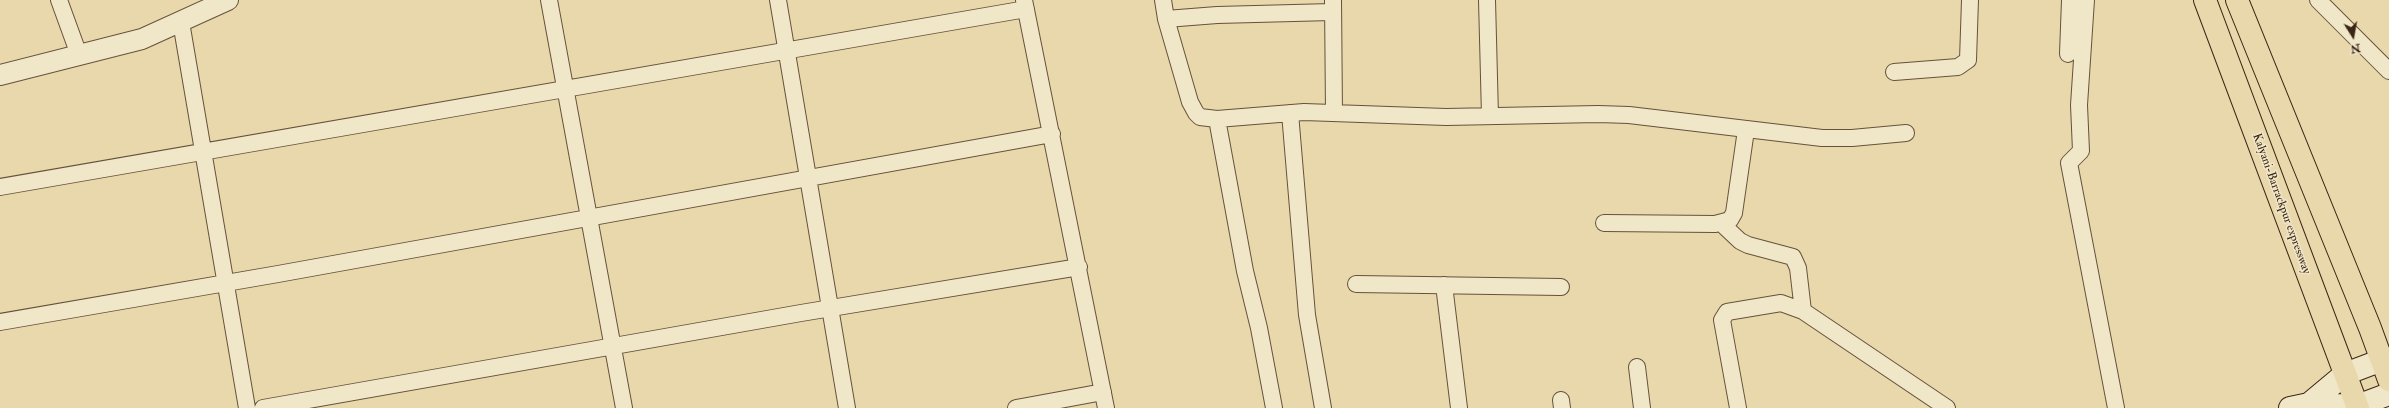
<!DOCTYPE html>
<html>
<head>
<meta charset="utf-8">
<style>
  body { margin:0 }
  #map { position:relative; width:2389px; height:408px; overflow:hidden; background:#e8d8ab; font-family:"IM FELL Double Pica",serif }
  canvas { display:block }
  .north { position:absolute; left:2333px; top:16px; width:40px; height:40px; -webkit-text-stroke:3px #f0e6c8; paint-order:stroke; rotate:169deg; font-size:11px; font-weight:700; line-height:16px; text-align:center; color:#3b2616 }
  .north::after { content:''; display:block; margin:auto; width:14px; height:18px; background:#3b2616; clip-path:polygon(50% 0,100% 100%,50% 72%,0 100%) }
</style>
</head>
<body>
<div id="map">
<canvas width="2389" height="408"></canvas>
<div class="north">N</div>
</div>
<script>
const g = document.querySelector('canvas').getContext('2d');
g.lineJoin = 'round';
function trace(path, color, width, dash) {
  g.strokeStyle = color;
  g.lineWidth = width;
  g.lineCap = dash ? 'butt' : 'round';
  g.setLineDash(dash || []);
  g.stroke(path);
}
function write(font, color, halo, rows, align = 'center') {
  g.font = font + ' "IM FELL Double Pica",serif';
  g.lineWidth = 3;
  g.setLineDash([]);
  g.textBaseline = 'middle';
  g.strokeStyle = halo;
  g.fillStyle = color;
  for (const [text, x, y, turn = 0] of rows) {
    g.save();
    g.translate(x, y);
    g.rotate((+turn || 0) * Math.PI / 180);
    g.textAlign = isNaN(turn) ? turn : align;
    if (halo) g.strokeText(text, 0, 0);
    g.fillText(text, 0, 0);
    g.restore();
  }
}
const minor = new Path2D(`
  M59 0 79 55
  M549 0 624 408
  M778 0 847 408
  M1024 0 1106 408
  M1163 0 1166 19 1190 102 1196 113 1200 117 1217 119 1304 112 1446 117 1598 114 1629 115 1822 138H1852L1906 133
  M1333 0 1334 113
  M1487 0 1490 116
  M2086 0 2079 105 2081 151 2069 163 2116 408
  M2318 0 2389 71
  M1166 19 1217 15 1332 12
  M181 22 247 408
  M2068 54 2070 0
  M1894 72 1958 67 1968 60 1970 0
  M1290 113 1307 315 1323 408
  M1217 119 1245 271 1259 328 1274 408
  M0 187 1026 9
  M1604 223 1715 224 1730 220 1734 213 1746 130
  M1722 224 1740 241 1748 245 1793 257 1798 268 1803 311
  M1356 284 1561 287
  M1444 285 1459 408
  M0 322 278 274 1052 134
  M1637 367 1642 408
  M1561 400 1562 408
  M263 408 801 313 1079 267
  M1016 408 1103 392
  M1738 408 1722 320 1727 312 1781 303 1803 311 1947 408`);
const tertiary = new Path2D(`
  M0 75 142 39 228 0`);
const secondary = new Path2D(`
  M2309 404 2345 374 2382 360
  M2290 408 2309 404 2357 406 2389 394`);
const trunk = new Path2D(`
  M2205 0 2358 408
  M2237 0 2370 328 2389 380`);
trace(minor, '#66523b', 18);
trace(tertiary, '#66523b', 22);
trace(secondary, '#3b2616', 24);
trace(trunk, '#3b2616', 24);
trace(minor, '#f0e6c8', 16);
trace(tertiary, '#f0e6c8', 20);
trace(secondary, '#f0e6c8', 22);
trace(trunk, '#e8d8ab', 22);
write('12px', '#3b2616', '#f0e6c8', [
  ["Kalyani-Barrackpur expressway",2281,204,70]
]);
</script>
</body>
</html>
